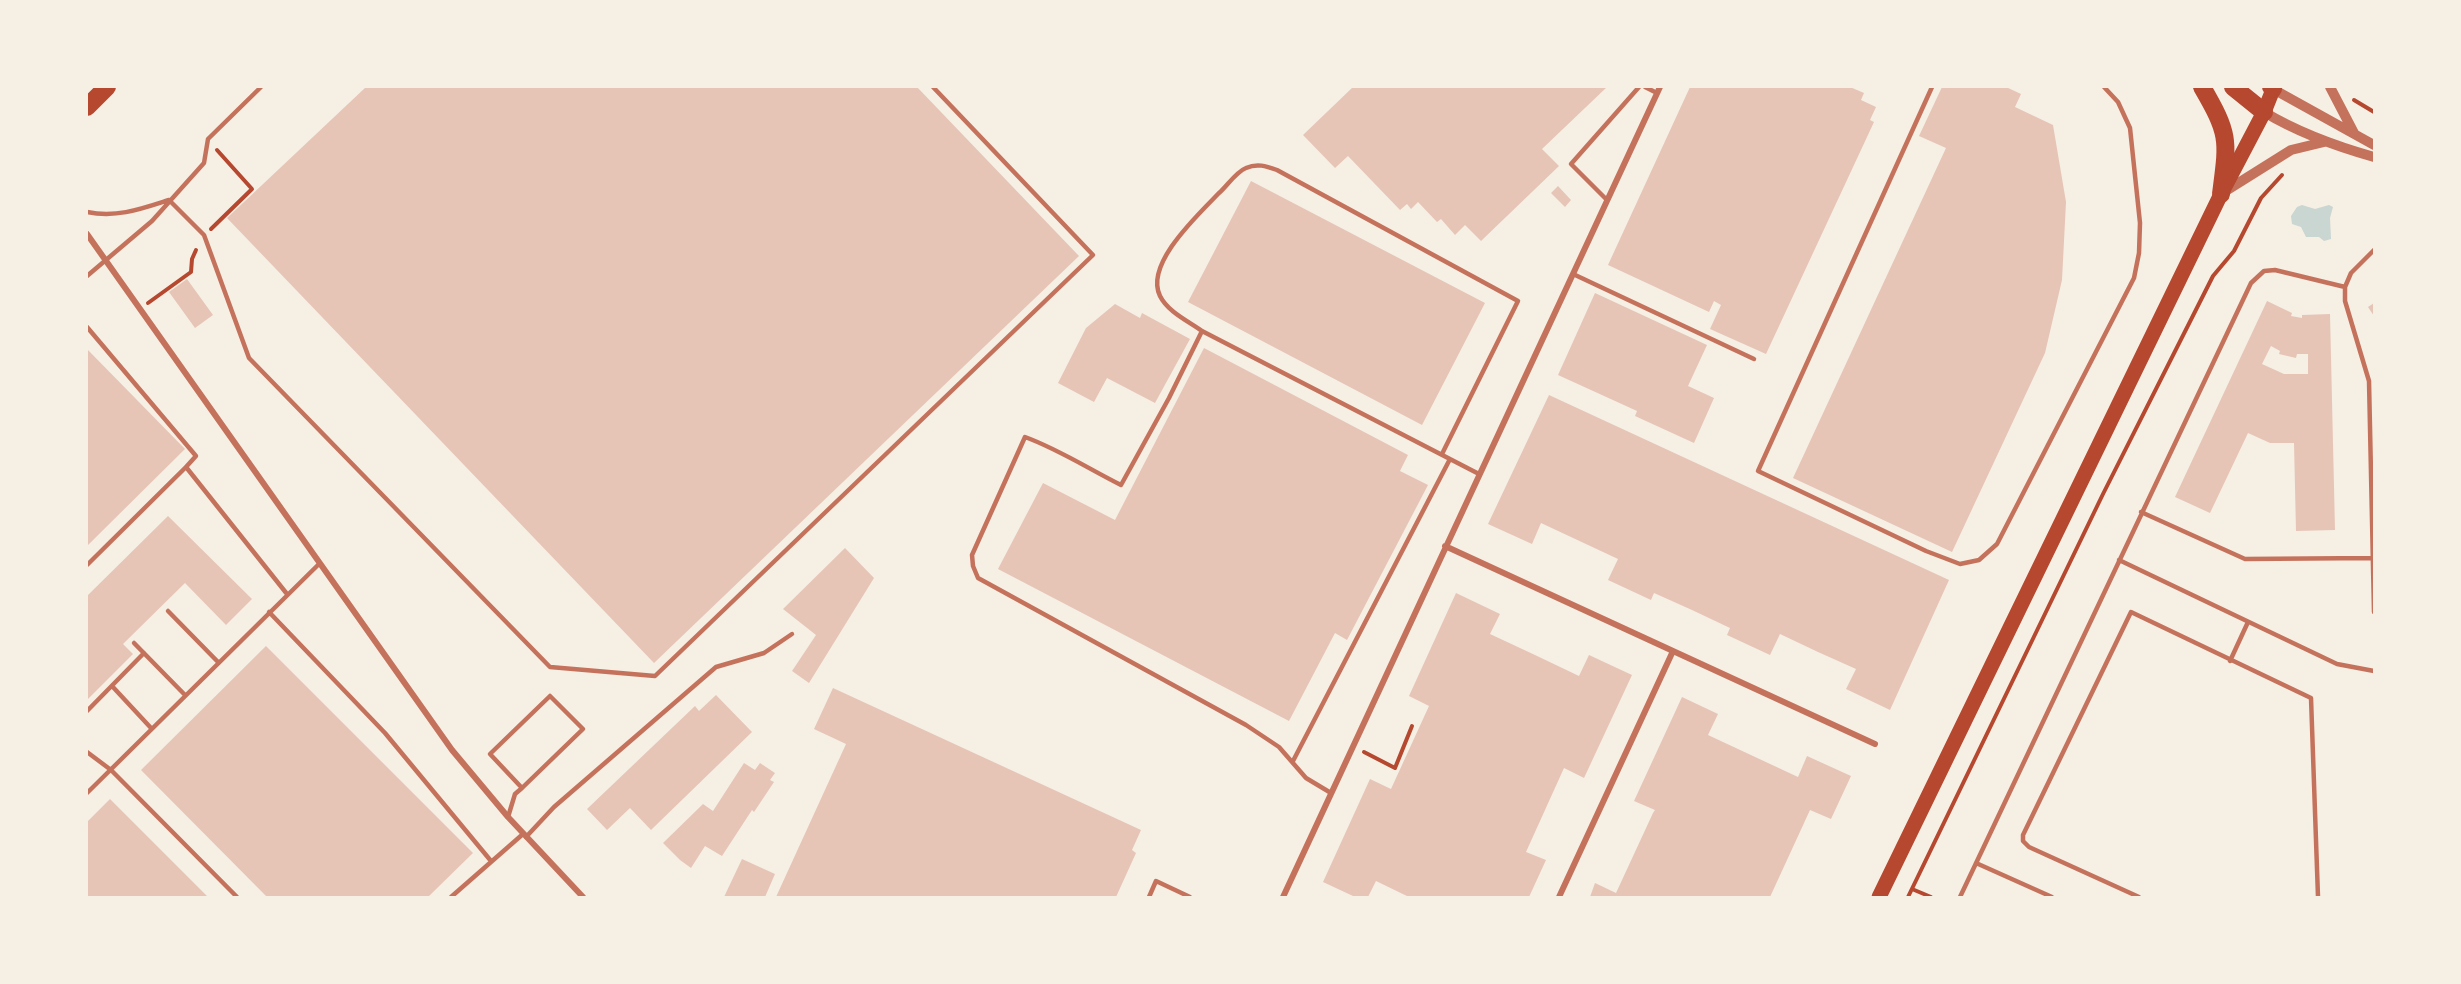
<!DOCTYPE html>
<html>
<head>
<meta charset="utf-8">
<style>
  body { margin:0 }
  #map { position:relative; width:2461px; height:984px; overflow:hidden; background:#f6efe4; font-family:"Alegreya Sans",sans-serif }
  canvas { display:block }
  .frame { position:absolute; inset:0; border:88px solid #f6efe4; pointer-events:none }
</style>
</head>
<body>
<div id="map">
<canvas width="2461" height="984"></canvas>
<div class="frame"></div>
</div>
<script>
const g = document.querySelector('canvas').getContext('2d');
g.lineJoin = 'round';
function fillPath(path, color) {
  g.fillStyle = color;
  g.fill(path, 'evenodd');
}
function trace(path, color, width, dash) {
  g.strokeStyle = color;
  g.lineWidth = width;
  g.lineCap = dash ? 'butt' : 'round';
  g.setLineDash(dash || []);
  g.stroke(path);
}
fillPath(new Path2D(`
  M2302 205 2315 209 2329 205 2333 207 2330 218 2331 239 2324 241 2319 237H2306L2301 227 2292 224 2291 216 2297 207Z`), '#c9d6d2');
fillPath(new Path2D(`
  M366 87H917L1079 256 654 663 227 218Z
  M1353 87H1607L1542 149 1559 166 1481 241 1465 225 1455 235 1441 219 1437 222 1418 202 1411 209 1407 204 1400 210 1348 156 1335 168 1303 135Z
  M1690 87H1850L1864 93 1861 100 1876 107 1870 120 1874 122 1766 354 1710 329 1721 305 1714 301 1709 312 1608 265Z
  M1942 87H2006L2021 94 2015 107 2053 125 2066 202 2062 280 2045 353 1952 552 1793 478 1946 148 1919 136Z
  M1251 181 1485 303 1422 425 1188 302Z
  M1558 186 1571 200 1565 207 1551 193Z
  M187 279 213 315 195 328 169 292Z
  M1595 293 1707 345 1688 386 1714 398 1694 443 1635 416 1637 411 1558 375Z
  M2267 301 2292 313 2291 316 2302 318V315L2330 314 2335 530 2296 531 2294 443H2270L2248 433 2210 513 2175 497ZM2271 346 2280 351 2279 354 2296 358 2297 354H2308V374H2284L2262 364Z
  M2374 303V316L2368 307Z
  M1115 304 1140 318 1142 313 1190 339 1155 403 1107 378 1094 402 1058 383 1086 328Z
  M1204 348 1408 455 1400 471 1428 485 1347 640 1335 633 1289 721 998 569 1043 483 1115 520Z
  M87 349 185 449 87 546Z
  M1549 395 1949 580 1890 710 1846 689 1856 669 1818 652 1780 634 1770 655 1727 635 1730 628 1692 610 1654 593 1651 600 1608 580 1618 559 1541 523 1532 544 1488 524Z
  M168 516 252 599 226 625 185 583 123 644 133 654 87 700V596Z
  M845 548 874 578 809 683 792 671 816 635 783 609Z
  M1456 593 1500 614 1490 634 1535 655 1579 676 1589 655 1632 675 1584 778 1564 768 1526 852 1546 860 1529 897H1409L1376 881 1368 897 1353 896 1323 882 1370 779 1391 789 1429 706 1409 696Z
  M266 646 473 853 428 897H267L141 770Z
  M833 688 1141 830 1132 850 1136 853 1116 897H776L846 744 814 729Z
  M716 695 752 732 651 830 630 808 607 830 587 809 695 706 699 711Z
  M1682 697 1718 714 1708 735 1798 777 1807 756 1851 776 1831 819 1810 810 1770 897H1590L1595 883 1616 893 1653 813 1655 810 1634 801Z
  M744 763 755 770 760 763 775 773 770 780 774 782 754 812 752 810 722 856 705 846 691 868 680 860 663 843 703 804 713 811Z
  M110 799 208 897H87V822Z
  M742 859 775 874 765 897H724Z`), '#e6c5b7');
trace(new Path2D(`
  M2354 100 2374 112
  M211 229 252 189 217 150
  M148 303 191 272 192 259 196 250
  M1364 752 1395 768 1412 726
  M1912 889 1931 897
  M1908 897 2103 494 2213 276 2234 251 2261 198 2282 175`), '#b5482f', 4);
trace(new Path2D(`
  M1645 87 1657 93
  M1932 87 1758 471 1926 551 1960 564 1979 560 1997 544 2134 278 2139 253 2140 223 2130 128 2118 102 2104 87
  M1607 200 1571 164 1639 87
  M87 212C117 218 141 209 169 200L204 235 249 358 550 667 655 676 1093 255 933 87
  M1573 274 1754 359
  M87 276 152 221 204 163 208 139 261 87
  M2345 287V301L2369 381 2374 612
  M87 327 196 456 186 467
  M1202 331 1169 398 1121 485C1089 469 1058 449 1025 437L972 555 973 566 978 578 1246 725 1279 747 1306 778 1331 793
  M1442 454 1518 301 1277 170C1266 166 1257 163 1246 168 1236 172 1227 186 1219 193 1199 214 1144 264 1160 296 1168 312 1188 321 1202 331L1479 474
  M2141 512 2245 559 2373 558
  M2119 560 2337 664 2374 671
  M87 565 186 467 287 594
  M168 611 218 662
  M269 612 385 733 491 861
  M134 643 185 695
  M2230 661 2248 622
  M112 686 151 728
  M87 711 144 653
  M87 752 111 770 237 897
  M1293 761 1450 459
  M87 793 320 563
  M508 817 515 794 522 788 583 729 550 696 490 754 522 788
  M526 837 554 807 716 667 764 653 792 634
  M1976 863 2052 897
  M451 897 523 834
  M1149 897 1156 881 1190 897
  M1960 897 2251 283 2264 271 2275 270 2345 287 2351 273 2374 250
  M2139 897 2029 847 2023 841V835L2131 612 2311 698 2318 897`), '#c5725c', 4.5);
trace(new Path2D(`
  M87 234 452 750 508 817 583 897
  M1445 546 1875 744
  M1283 897 1660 87
  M1559 897 1673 651`), '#c5725c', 6);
trace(new Path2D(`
  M2330 87 2354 133
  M2273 89 2374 145
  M2264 112C2299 133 2335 146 2374 157
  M2224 192 2291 150 2324 142`), '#c5725c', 10);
trace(new Path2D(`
  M1879 897 2221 194 2264 112 2274 87`), '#b5482f', 15);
trace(new Path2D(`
  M2202 87C2230 135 2228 140 2221 194
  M2233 87 2264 112
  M2271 87 2273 89
  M87 107 107 87`), '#b5482f', 18);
</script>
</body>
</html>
